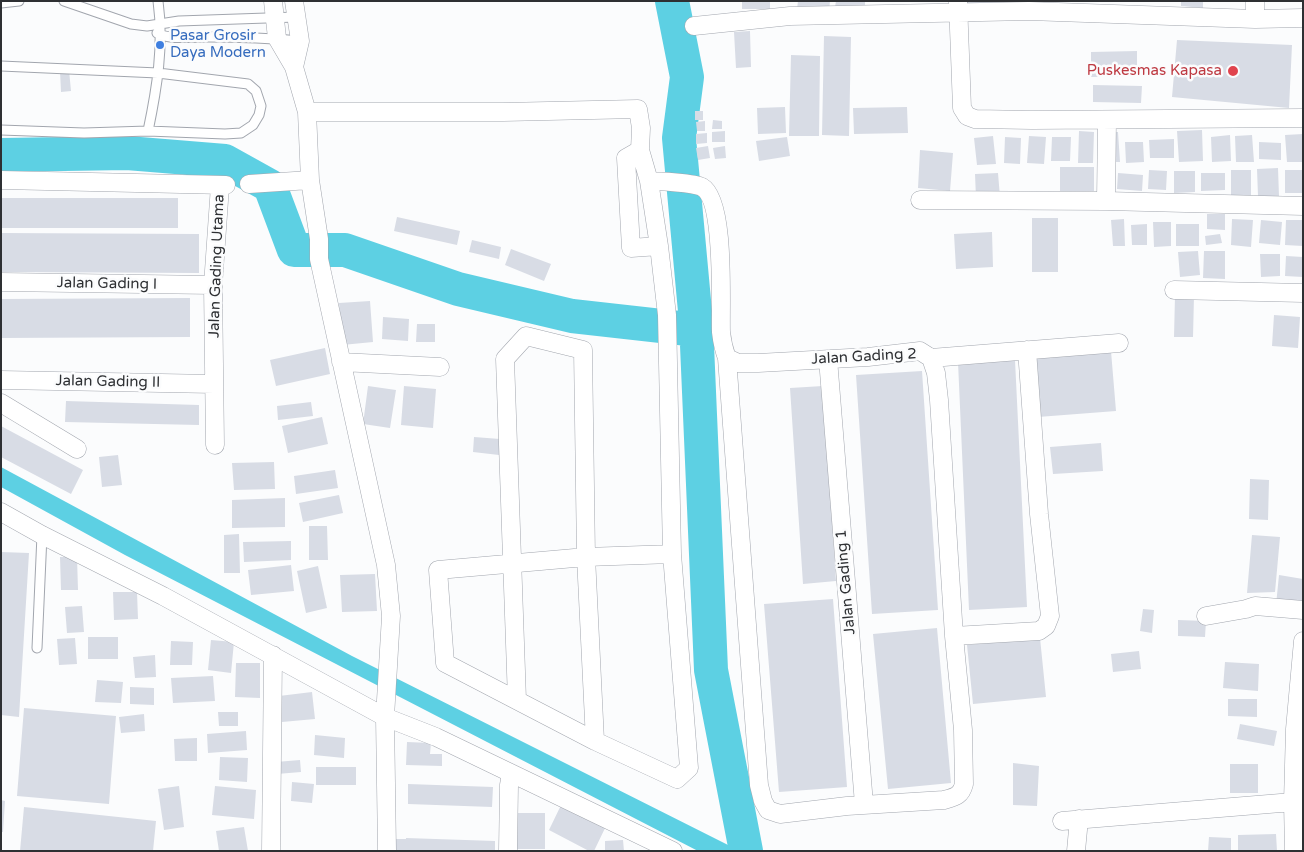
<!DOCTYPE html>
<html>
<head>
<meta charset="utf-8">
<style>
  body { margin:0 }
  #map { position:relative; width:1304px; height:852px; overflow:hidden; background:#fbfcfd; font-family:"Varela Round",sans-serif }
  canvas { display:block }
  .frame { position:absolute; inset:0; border:2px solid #2e3033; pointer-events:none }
</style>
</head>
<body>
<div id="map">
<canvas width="1304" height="852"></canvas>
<div class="frame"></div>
</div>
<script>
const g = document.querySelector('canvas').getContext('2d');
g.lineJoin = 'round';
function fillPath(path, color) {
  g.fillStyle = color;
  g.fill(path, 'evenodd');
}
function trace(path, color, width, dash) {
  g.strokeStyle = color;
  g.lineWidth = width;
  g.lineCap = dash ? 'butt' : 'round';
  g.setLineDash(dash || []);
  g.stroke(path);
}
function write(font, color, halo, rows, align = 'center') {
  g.font = font + ' "Varela Round",sans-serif';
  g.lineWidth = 5;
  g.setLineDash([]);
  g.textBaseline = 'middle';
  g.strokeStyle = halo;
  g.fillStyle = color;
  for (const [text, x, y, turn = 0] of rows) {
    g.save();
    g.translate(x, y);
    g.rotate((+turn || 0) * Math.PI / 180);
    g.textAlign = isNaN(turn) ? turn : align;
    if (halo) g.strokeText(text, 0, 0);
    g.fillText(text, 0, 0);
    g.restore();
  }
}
fillPath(new Path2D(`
  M1 467 352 656 740 851H698L125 555 1 487Z`), '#5dd0e3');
trace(new Path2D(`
  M672 1 687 77 679 138 696 322 711 670 746 851
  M1 155 127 153 225 161 270 186 294 250H345L458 289 572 316 697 330`), '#5dd0e3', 34);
fillPath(new Path2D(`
  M742 1H770V9H742Z
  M798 1H830L829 12 797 9Z
  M836 1H865V9L835 7Z
  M964 1H1023V6H964Z
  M1181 1H1203V8L1181 6Z
  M750 31 751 67 736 68 734 32Z
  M824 36 851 37 849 136 822 135Z
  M1177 40 1292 45 1289 108 1172 97Z
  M1137 51V76L1091 77V52Z
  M791 55 820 56 819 136H789Z
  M69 70 71 91 61 92 60 71Z
  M1093 85 1142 86 1141 103 1093 102Z
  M785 107 786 133 758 134 757 108Z
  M907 107 908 133 854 134 853 108Z
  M695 111H703V120H695Z
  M713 120 722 121V129H712Z
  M705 121V131H697L696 122Z
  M1202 130 1203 161 1179 162 1177 131Z
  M725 131V142H712V132Z
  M1079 131 1094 132 1093 163H1078Z
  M1108 132H1118L1120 162H1110Z
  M707 133V143L696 144V134Z
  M1303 134V162H1287L1285 135Z
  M1230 135 1231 161 1212 162 1211 137Z
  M1252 135 1254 162H1236L1235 136Z
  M993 136 996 164 977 165 974 138Z
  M1029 136 1046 137 1044 164 1027 163Z
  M787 137 790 156 759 161 756 141Z
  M1005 137 1021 138 1020 164 1004 163Z
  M1052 137H1071L1070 161H1051Z
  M1174 139V158H1150L1149 140Z
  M1125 142H1143L1144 162 1126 163Z
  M1259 142 1281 143V160L1259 159Z
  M708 146 710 158 698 160 696 148Z
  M725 146 726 158 715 159 713 148Z
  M920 150 953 153 950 191 918 188Z
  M1060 167H1094V191H1060Z
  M1278 168 1279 196H1258L1257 169Z
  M1149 170 1167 171 1166 190 1148 189Z
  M1231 170H1251V196H1231Z
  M1285 170H1303V193H1285Z
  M1174 171H1195V192L1174 193Z
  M998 173 1000 197 976 198 975 174Z
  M1118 173 1143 175 1142 191 1117 189Z
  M1201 173H1225V190L1201 191Z
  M1 198H178V228H1Z
  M1207 214H1225V230L1207 229Z
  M397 217 460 231 457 245 394 231Z
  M1032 218H1058V272H1032Z
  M1124 219 1125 246H1113L1111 220Z
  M1232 219 1253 220 1251 247 1231 245Z
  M1261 220 1282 222 1280 245 1259 243Z
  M1286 220H1303V246L1285 245Z
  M1153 222H1171V246L1154 247Z
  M1147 224V245H1132L1131 225Z
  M1176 224H1199V246H1176Z
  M992 232 993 267 956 269 954 234Z
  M1 233 199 234V273L1 272Z
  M1220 234 1222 243 1206 245 1205 236Z
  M472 240 501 247 499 259 469 252Z
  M511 249 551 264 544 281 505 265Z
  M1198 251 1200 275 1180 277 1178 252Z
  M1204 251H1225V279L1203 278Z
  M1260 254H1280V276L1261 277Z
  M1286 256 1303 257V277L1285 276Z
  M1175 296H1194L1193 337H1174Z
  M190 298V337L1 338V299Z
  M370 301 373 342 342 345 339 303Z
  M1274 315 1300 317 1298 348 1272 346Z
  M383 317 409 319 408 341 382 339Z
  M417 324H435V342H416Z
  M325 348 330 374 276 386 270 360Z
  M1111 351 1116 411 1038 417 1032 358Z
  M1015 360 1027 607 969 610 958 362Z
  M922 371 938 610 872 614 856 375Z
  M368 386 396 390 390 428 363 424Z
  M404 386 436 389 433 428 401 425Z
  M823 386 836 581 803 584 790 388Z
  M66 401 199 405V425L65 422Z
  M311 402 313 416 278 420 277 406Z
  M322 417 328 444 288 453 282 426Z
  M1 426 83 470 71 494 1 457Z
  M474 437 500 439 499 455 473 452Z
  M1101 443 1103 471 1053 474 1050 447Z
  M118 455 122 485 102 487 99 457Z
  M274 462 275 489 234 490 232 463Z
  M335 470 338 488 296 494 294 476Z
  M1250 479 1269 480 1268 520 1249 519Z
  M339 495 343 513 303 522 299 503Z
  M285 498V527L232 528V500Z
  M309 526H327L328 560H309Z
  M239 534 240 573H224V535Z
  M1252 535 1280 537 1275 592 1247 593Z
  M291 541V560L244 562 243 542Z
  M1 552 29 553 19 717 1 715Z
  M60 557H77L78 590H61Z
  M291 565 294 591 251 595 248 570Z
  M318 566 327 608 306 613 297 571Z
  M375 574 377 611 342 612 340 575Z
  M1279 575 1303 579V609L1276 605Z
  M113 592H137L138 619 114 620Z
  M833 599 847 787 779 792 764 604Z
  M82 606 84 632 67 633 65 607Z
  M1143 609 1154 610 1152 633 1140 631Z
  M1178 620 1206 621 1205 637 1178 636Z
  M937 628 951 783 888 789 873 634Z
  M88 637H118V659H88Z
  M75 638 77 664 59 665 57 639Z
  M1040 638 1046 697 973 704 967 645Z
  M211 640 234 642 231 673 208 670Z
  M171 641 193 642 192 665H170Z
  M1139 651 1141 669 1113 672 1111 654Z
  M155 655 156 677 135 678 133 657Z
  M1225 662 1259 664 1258 691 1223 688Z
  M236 663H260V698L235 697Z
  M213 676 215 701 173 703 171 678Z
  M97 680 123 682 121 703 95 702Z
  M130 687 154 688V705L130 704Z
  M312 692 315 719 282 722 279 696Z
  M1228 699H1257V717L1228 716Z
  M24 708 116 716 109 804 17 796Z
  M218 712H238V726H219Z
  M144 714 145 731 121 733 119 717Z
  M1240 724 1277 731 1274 746 1237 739Z
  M246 731 247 750 208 753 207 734Z
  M315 735 345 738 344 758 314 755Z
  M197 738V761H175L174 739Z
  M407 742 431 743 430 754H442V766L406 765Z
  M220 757 248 758 247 782 219 780Z
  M300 760 301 772 277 774 276 762Z
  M1013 763 1039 766 1037 806 1013 805Z
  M1230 764H1258V793H1230Z
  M316 767H356V785H316Z
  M292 782 314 784 312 803 291 801Z
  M408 784 493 787 492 807 408 804Z
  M179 786 184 827 164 830 158 789Z
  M215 786 256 790 254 819 212 815Z
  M1 800 5 801 3 832H1Z
  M563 801 607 824 594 851H589L549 830Z
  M24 807 156 821 153 851H20Z
  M512 813H545V849H512Z
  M244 827 248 851H219L216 831Z
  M1276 834 1277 851H1238V835Z
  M1209 837 1231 838V851H1208Z
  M406 838 495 841V851H392L393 839H406Z
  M623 840 624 851H605V841Z`), '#d8dce5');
const lane = new Path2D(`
  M64 1 131 24 147 26 179 21 296 17
  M1 3 19 1
  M157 33C167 40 194 37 207 37 238 37 269 38 300 41
  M1 66 158 73 248 84 256 91 261 106 259 115 253 125 241 133 225 134 148 131
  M1 130 84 133 148 131C157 88 164 45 158 1
  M37 648 42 535`);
const street = new Path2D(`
  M273 1 277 38 294 67 307 112 310 180 319 239V259L386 565 391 616 385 717 387 851
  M294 1 300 41 294 67
  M1255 1V19
  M958 2 962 108 967 116 975 119 1032 120 1303 118
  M694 26 790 16 1029 11 1255 19 1303 18
  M307 112H503L638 109 641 128 640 150 649 181C659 181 694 183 702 187 726 200 720 306 721 332 722 341 724 350 727 358L759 785 763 801 768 810 780 814 847 806 944 800C955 797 961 796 964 784L963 730 954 636 939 400 936 373 931 358
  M640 150 626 158 631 248 659 246
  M1 180 226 185
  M649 181 659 246 667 315 672 554 689 768 677 779 595 741 445 663 438 570 586 557 672 554
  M249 184 310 180
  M920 200 1106 201 1107 120
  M1106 201 1303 206
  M1 282 213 285
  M1174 290 1303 293
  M727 358 738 363H758L868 357 920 351 931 358 1119 343
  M828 359 864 804
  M341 362 440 367
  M1 380 214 384
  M1 403 77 449
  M215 445 213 285 220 186
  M1 512 42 535 163 596 385 717 436 737 673 851
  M1206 616 1246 609 1255 606 1303 610
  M954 636 1039 631 1046 626 1050 616 1039 514 1027 350
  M517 700 505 359 526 336 583 350 586 557 595 741
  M1295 729 1303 641
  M1293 802 1295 729 1303 728
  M1062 821 1293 802 1294 851
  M271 851 273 655
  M508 851 509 785 511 774
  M1076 851 1079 819`);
trace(lane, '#a2a6ae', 11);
trace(street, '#a2a6ae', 19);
trace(lane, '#fff', 9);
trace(street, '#fff', 18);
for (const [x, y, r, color] of [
  [160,45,5,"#3f7fe0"],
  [1233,71,6,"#e0444e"]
]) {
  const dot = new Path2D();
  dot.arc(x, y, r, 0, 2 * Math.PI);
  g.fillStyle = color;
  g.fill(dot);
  trace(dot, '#fbfcfd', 2);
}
write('15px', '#366cbe', '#fbfcfd', [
  ["Pasar Grosir",170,36],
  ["Daya Modern",170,53]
], 'left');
write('15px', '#be3a42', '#fbfcfd', [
  ["Puskesmas Kapasa",1222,71]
], 'right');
write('15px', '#2e3033', '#fbfcfd', [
  ["Jalan Gading Utama",217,266,-88],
  ["Jalan Gading I",107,284,1],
  ["Jalan Gading 2",864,357,-3],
  ["Jalan Gading II",108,382,1],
  ["Jalan Gading 1",846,582,-95]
]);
</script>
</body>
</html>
